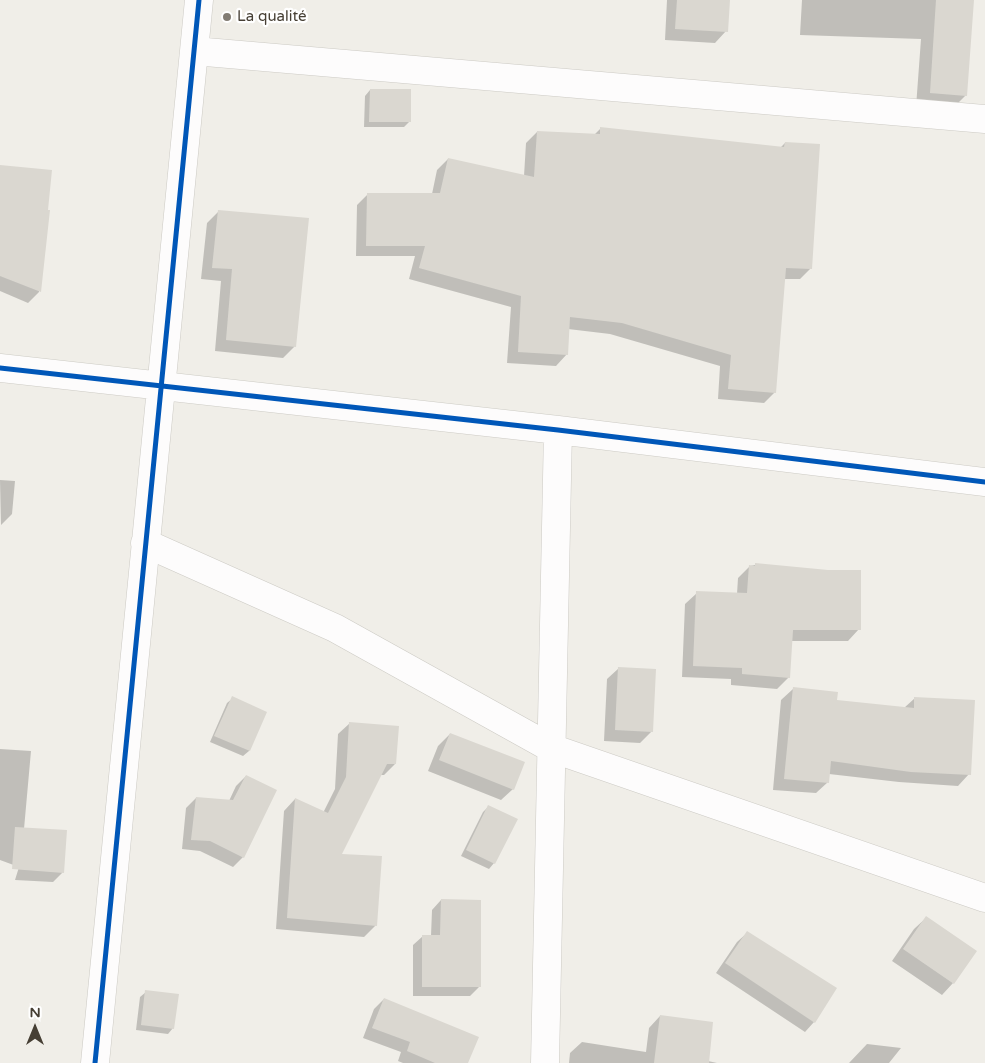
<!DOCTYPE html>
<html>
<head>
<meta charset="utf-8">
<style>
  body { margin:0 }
  #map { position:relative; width:985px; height:1063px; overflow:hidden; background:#f0eee8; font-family:"Varela Round",sans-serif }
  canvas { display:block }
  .north { position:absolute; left:10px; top:1003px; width:50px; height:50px; -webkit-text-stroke:4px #fff; paint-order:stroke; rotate:0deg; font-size:14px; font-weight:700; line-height:20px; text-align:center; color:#463f34 }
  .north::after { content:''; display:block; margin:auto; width:18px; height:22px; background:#463f34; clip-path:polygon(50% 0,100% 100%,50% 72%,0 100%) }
</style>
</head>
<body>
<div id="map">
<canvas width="985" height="1063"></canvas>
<div class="north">N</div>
</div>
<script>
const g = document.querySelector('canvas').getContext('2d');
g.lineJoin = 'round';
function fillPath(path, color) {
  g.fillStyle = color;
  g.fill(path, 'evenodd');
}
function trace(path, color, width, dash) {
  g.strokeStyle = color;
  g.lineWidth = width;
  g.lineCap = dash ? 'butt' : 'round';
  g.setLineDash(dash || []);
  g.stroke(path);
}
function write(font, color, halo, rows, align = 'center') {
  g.font = font + ' "Varela Round",sans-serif';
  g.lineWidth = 4.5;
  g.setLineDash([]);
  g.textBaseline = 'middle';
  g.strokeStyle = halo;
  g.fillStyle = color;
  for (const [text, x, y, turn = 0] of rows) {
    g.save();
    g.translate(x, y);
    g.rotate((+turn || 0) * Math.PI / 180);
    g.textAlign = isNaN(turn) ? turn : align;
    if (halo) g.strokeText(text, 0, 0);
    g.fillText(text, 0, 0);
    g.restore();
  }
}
fillPath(new Path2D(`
  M667 0H728L726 31 715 43 665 40Z
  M802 0H973L966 95 952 109 916 107 921 39 800 35Z
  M370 90 410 121 404 127H364L365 96Z
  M601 128 780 148 785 143 811 268 800 279H784L775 392 764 403 718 399 720 366 610 334 568 329 567 354 556 366 507 363 511 307 409 279 415 256H356L357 205 368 194H432L437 170 448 159 524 176 526 143 537 132 594 135Z
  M0 166 49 211 39 292 28 303 0 291Z
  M219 211 295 346 283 358 215 351 221 281 201 279 207 223Z
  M0 480 15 481 12 514 1 525Z
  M755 565 859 629 848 641H791L789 677 777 689 731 685V679L682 677 685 604 697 593 737 594 738 578 750 566Z
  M619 668 652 731 640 743 604 741 607 679Z
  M793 689 835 701 904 708 915 698 969 774 958 786 899 782 829 774 828 782 816 793 773 790 781 700Z
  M233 698 265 713 249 751 243 756 210 742 227 703Z
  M350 723 395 764 384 775H380L340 855 376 925 364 937 276 929 284 811 295 799 323 813 335 789 338 734Z
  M450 734 513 789 501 800 428 771 438 746Z
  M0 749 31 751 24 829 63 872 53 882 15 880 19 867 0 860Z
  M246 776 243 857 233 867 200 851 182 849 186 808 196 798 229 801 236 786Z
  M489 806 494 863 489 869 461 856 483 812Z
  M441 900 479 987 470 996H413V945L423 936H431L432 910Z
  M926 918 953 983 942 995 892 961 914 929Z
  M747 933 814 1022 805 1032 716 973 737 942Z
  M146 992 173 1028 168 1034 136 1030 140 997Z
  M384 999 467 1063H403L398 1061 401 1052 363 1038 374 1009Z
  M660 1016 708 1061 717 1063H569L570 1053 582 1042 646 1052 649 1028Z
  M867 1044 901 1048 889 1063H849Z`), '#0003');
fillPath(new Path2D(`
  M677 0H730L728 32 675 29Z
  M936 0H974L967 96 930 93Z
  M370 89H411V122H369Z
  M600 127 784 147 785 142 820 144 812 269 786 268 776 393 728 389 731 355 622 323 570 317 568 355 518 352 521 296 419 268 425 246H366L367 193H440L448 158 534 177 537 131 600 134Z
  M0 165 52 170 48 210H50L41 292 0 276Z
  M218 210 309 218 296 347 226 340 232 269 212 268Z
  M755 563 828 570H861V630H793L790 678 742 674V668L693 666 696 591 747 593 749 565 755 566Z
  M618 667 656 669 653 732 615 730Z
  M793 687 838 692 837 700 914 708V697L975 700 971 775 911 772 831 761 829 783 784 779Z
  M232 696 267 712 250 751 214 736Z
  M349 722 399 726 396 764H387L342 854 382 856 377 926 287 918 295 798 328 813 346 777Z
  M450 733 525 762 514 790 439 760Z
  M246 775 277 790 244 858 210 841 191 840 196 797 233 800Z
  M488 805 518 819 495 864 466 850Z
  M15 827 67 830 64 873 12 869Z
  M441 899 481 900V987H422V935H440Z
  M926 916 977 951 954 984 903 949Z
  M747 931 837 988 815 1023 725 963Z
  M145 990 179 994 174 1029 141 1025Z
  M384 998 479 1037 468 1063H435L407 1051 410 1042 372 1028Z
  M660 1015 713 1022 709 1063H654Z`), '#dad7d0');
const street = new Path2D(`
  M194 51 985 119
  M0 368 558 430 985 482
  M145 543 335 628 551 748 985 898
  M95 1063 199 0
  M545 1063 558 430`);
trace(street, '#cccac4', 29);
trace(street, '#fdfcfc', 28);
trace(new Path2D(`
  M0 368 558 430 985 482
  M95 1063 199 0`), '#0057b8', 5);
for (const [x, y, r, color] of [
  [227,17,5,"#827c73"]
]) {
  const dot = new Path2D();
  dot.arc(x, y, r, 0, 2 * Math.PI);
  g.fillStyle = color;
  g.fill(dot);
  trace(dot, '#fff', 2);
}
write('15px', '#463f34', '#fff', [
  ["La qualité",237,17]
], 'left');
</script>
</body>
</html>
